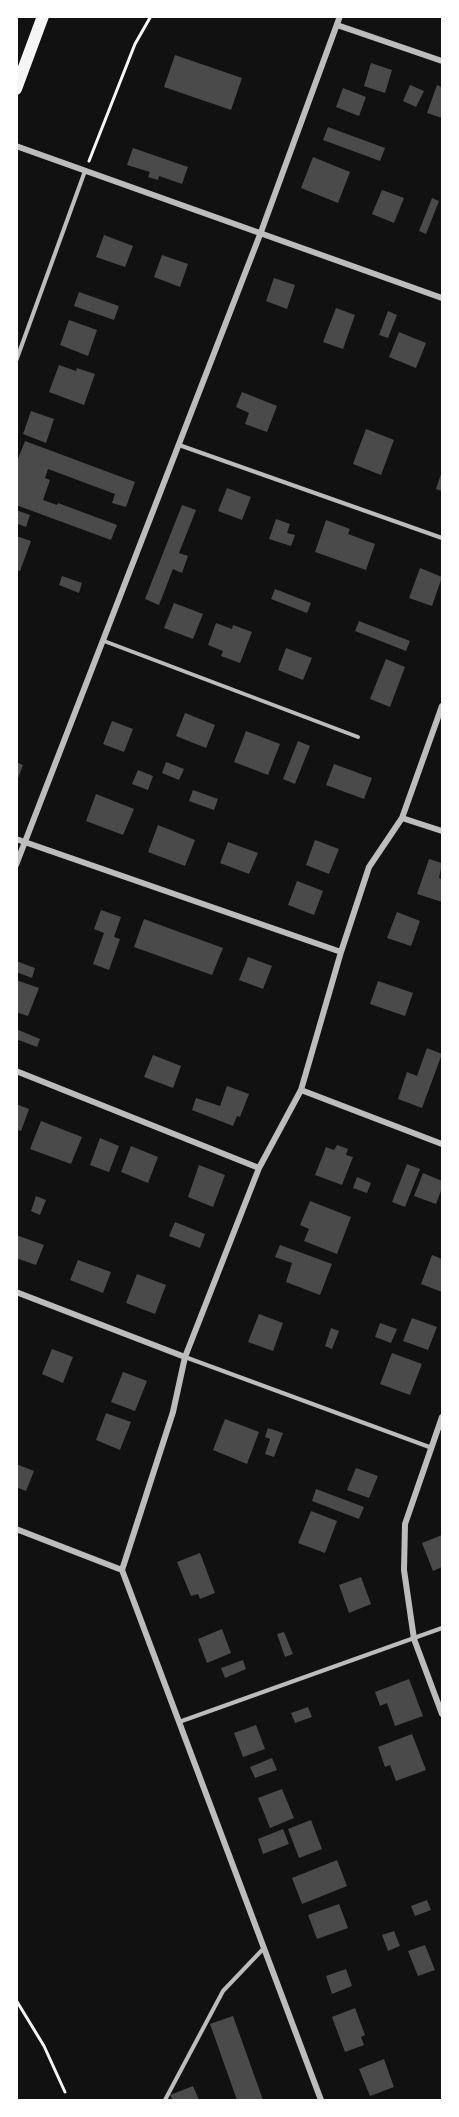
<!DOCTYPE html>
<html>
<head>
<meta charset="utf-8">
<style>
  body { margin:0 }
  #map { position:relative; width:459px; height:2117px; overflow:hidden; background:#111; font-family:"Exo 2",sans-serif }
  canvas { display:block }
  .frame { position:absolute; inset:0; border:18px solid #fff; pointer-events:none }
</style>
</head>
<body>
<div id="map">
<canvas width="459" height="2117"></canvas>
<div class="frame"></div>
</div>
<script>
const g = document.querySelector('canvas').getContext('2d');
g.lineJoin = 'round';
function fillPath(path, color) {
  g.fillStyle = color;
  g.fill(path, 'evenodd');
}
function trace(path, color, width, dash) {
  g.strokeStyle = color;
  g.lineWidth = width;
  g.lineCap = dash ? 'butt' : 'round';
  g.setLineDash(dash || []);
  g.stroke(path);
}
fillPath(new Path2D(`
  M175 55 242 78 231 110 164 87Z
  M371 63 392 70 385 93 364 86Z
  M410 85 424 91 416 107 403 101Z
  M437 85 442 87V118L427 113Z
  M343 88 366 97 359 116 336 107Z
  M328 127 385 148 380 161 323 140Z
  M133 148 188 167 182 184 159 176 158 180 148 177 150 172 127 165Z
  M313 157 350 172 338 203 301 188Z
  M382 190 404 198 394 223 372 214Z
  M432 198 439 201 426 234 419 231Z
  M104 235 133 246 125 267 96 257Z
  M162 255 188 264 180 287 154 277Z
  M274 278 295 285 287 309 266 301Z
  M79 292 119 306 114 320 74 306Z
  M336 308 355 315 343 349 323 342Z
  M388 311 397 315 388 338 379 335Z
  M69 320 97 330 88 356 60 345Z
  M399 332 426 343 416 368 389 357Z
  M59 365 76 371 77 368 95 374 84 405 49 392Z
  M242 392 277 406 267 432 245 424 249 413 236 407Z
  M31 411 54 419 46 443 23 434Z
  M366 429 394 440 381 475 353 464Z
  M25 441 135 482 126 507 112 503 115 494 48 469 45 478 50 480 43 500 57 505 58 503 117 525 111 540 16 505V464Z
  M442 471V491L436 489Z
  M227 488 251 497 242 520 218 511Z
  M182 505 196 510 179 553 188 556 182 573 173 569 159 605 145 599Z
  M16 510 30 515 26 527 16 523Z
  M276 519 290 524 287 533 295 535 291 546 269 539Z
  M326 520 350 529 348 534 375 544 366 570 315 552Z
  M16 536 31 541 20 571 16 570Z
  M420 568 442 577 432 606 409 598Z
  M62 576 82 583 79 593 59 585Z
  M275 589 311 603 307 613 271 599Z
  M174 603 203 614 193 639 164 628Z
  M359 621 410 641 406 651 355 631Z
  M216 623 232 629 233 625 252 632 240 663 221 656 223 651 208 645Z
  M286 648 312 658 303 680 278 670Z
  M386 659 405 667 390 707 370 699Z
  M185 713 215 725 206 748 176 736Z
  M112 721 133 729 124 752 103 744Z
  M246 731 280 744 268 775 234 762Z
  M298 741 310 746 295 784 283 779Z
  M16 762 23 765 17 781H16Z
  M166 762 184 769 179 780 162 773Z
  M334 764 372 778 364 799 326 785Z
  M138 770 153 776 148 790 132 784Z
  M193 790 218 799 214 810 189 801Z
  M96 794 134 809 123 835 86 821Z
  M158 825 195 840 185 866 148 852Z
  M315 840 339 849 329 874 306 865Z
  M228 842 258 853 249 874 220 863Z
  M429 859 442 863 439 878 442 879V902L417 894Z
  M297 881 323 891 314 915 288 905Z
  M101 910 121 917 114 937 120 939 109 970 93 964 104 933 94 929Z
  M397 912 420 921 411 946 387 938Z
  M144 919 223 948 212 975 134 947Z
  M248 957 272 966 263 989 239 980Z
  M16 961 35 968 32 978 16 972Z
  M16 980 39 988 28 1016 16 1012Z
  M378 981 413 993 405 1016 370 1004Z
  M16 1029 40 1039 37 1047 16 1039Z
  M427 1048 442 1054 422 1108 398 1099 407 1072 417 1076Z
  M153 1055 181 1066 173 1088 144 1077Z
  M227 1086 249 1094 240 1117 237 1116 233 1126 192 1110 196 1098 220 1106Z
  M16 1104 29 1109 21 1131 16 1129Z
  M41 1121 82 1137 71 1164 30 1149Z
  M100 1138 119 1146 109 1172 90 1165Z
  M337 1145 348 1149 346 1155 353 1157 342 1185 315 1175 326 1147 334 1150Z
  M131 1146 158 1157 148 1183 121 1172Z
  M407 1164 420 1169 405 1207 392 1202Z
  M199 1165 225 1175 213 1207 188 1197Z
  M423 1173 442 1181V1188L436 1204 414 1196Z
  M357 1177 371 1183 367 1193 353 1188Z
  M36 1196 46 1200 40 1215 31 1211Z
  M310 1201 351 1217 337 1254 304 1241 309 1229 300 1225Z
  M175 1222 205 1234 200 1248 169 1236Z
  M16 1235 44 1245 36 1265 16 1258Z
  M280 1245 332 1264 320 1295 286 1282 292 1263 275 1257Z
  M432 1255 442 1259V1292L421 1284Z
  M78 1260 111 1272 103 1293 70 1280Z
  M137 1274 166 1285 155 1314 126 1303Z
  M259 1314 283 1323 273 1351 248 1342Z
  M412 1318 437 1327 428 1350 403 1341Z
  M380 1323 397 1329 391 1343 375 1337Z
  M331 1328 339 1331 332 1349 325 1346Z
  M52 1349 73 1357 63 1383 42 1374Z
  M392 1353 422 1364 410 1395 380 1384Z
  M123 1372 147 1381 135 1411 111 1402Z
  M106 1413 131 1422 120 1450 96 1440Z
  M225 1419 259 1432 247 1464 213 1450Z
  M268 1428 283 1433 274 1457 265 1454 270 1439 265 1437Z
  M16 1464 34 1471 26 1491 16 1487Z
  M356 1468 378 1476 369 1498 347 1490Z
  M316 1489 364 1507 359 1519 312 1501Z
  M311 1511 337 1521 325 1553 298 1543Z
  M442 1535V1567L433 1571 422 1543Z
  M200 1553 215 1593 200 1599 198 1594 191 1596 177 1562Z
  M361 1577 371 1604 349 1613 339 1585Z
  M222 1629 231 1653 207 1663 198 1639Z
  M284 1632 293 1654 285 1657 277 1634Z
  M243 1660 246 1669 225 1678 221 1668Z
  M409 1679 423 1716 395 1726 387 1703 380 1706 375 1692Z
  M308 1707 312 1717 295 1723 291 1713Z
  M256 1725 265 1749 243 1757 234 1733Z
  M412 1734 426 1770 396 1781 390 1765 385 1767 378 1747Z
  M272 1758 277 1770 255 1778 250 1767Z
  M282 1789 294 1818 270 1828 258 1798Z
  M311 1820 322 1849 299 1858 288 1829Z
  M283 1829 289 1844 263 1854 258 1839Z
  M337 1860 347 1886 302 1904 292 1878Z
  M427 1900 431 1910 415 1916 411 1906Z
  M339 1904 348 1928 317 1939 308 1915Z
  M394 1931 400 1946 388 1951 382 1935Z
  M425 1945 435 1970 418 1976 408 1951Z
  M346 1969 352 1986 332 1994 326 1976Z
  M355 2008 365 2035 361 2037 364 2045 345 2052 332 2017Z
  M233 2016 263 2100H237L210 2024Z
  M384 2059 394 2087 370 2096 359 2069Z
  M193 2086 199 2100H173L170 2095Z`), '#4a4a4a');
trace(new Path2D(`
  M89 161 135 44 151 16
  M16 2000 44 2046 65 2092`), '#f5f5f5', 3);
trace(new Path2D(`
  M16 361 85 171
  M179 445 442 538
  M104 641 358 737
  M185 1357 432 1448
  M179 1722 442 1628
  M165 2100 223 1991 264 1948`), '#bcbcbc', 4);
trace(new Path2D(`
  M337 25 442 61
  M16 146 442 298
  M402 818 442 831
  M16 839 341 952
  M16 865 261 232 340 16
  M16 1071 259 1168
  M301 1090 442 1144
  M16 1292 185 1357
  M442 1417 405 1524 404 1570 414 1639 442 1714
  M16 1529 122 1570
  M321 2100 122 1570 173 1412 185 1357 259 1168 301 1090 341 952 369 867 402 818 442 706`), '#bcbcbc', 6);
trace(new Path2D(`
  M16 89 43 16`), '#f5f5f5', 12);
</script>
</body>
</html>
